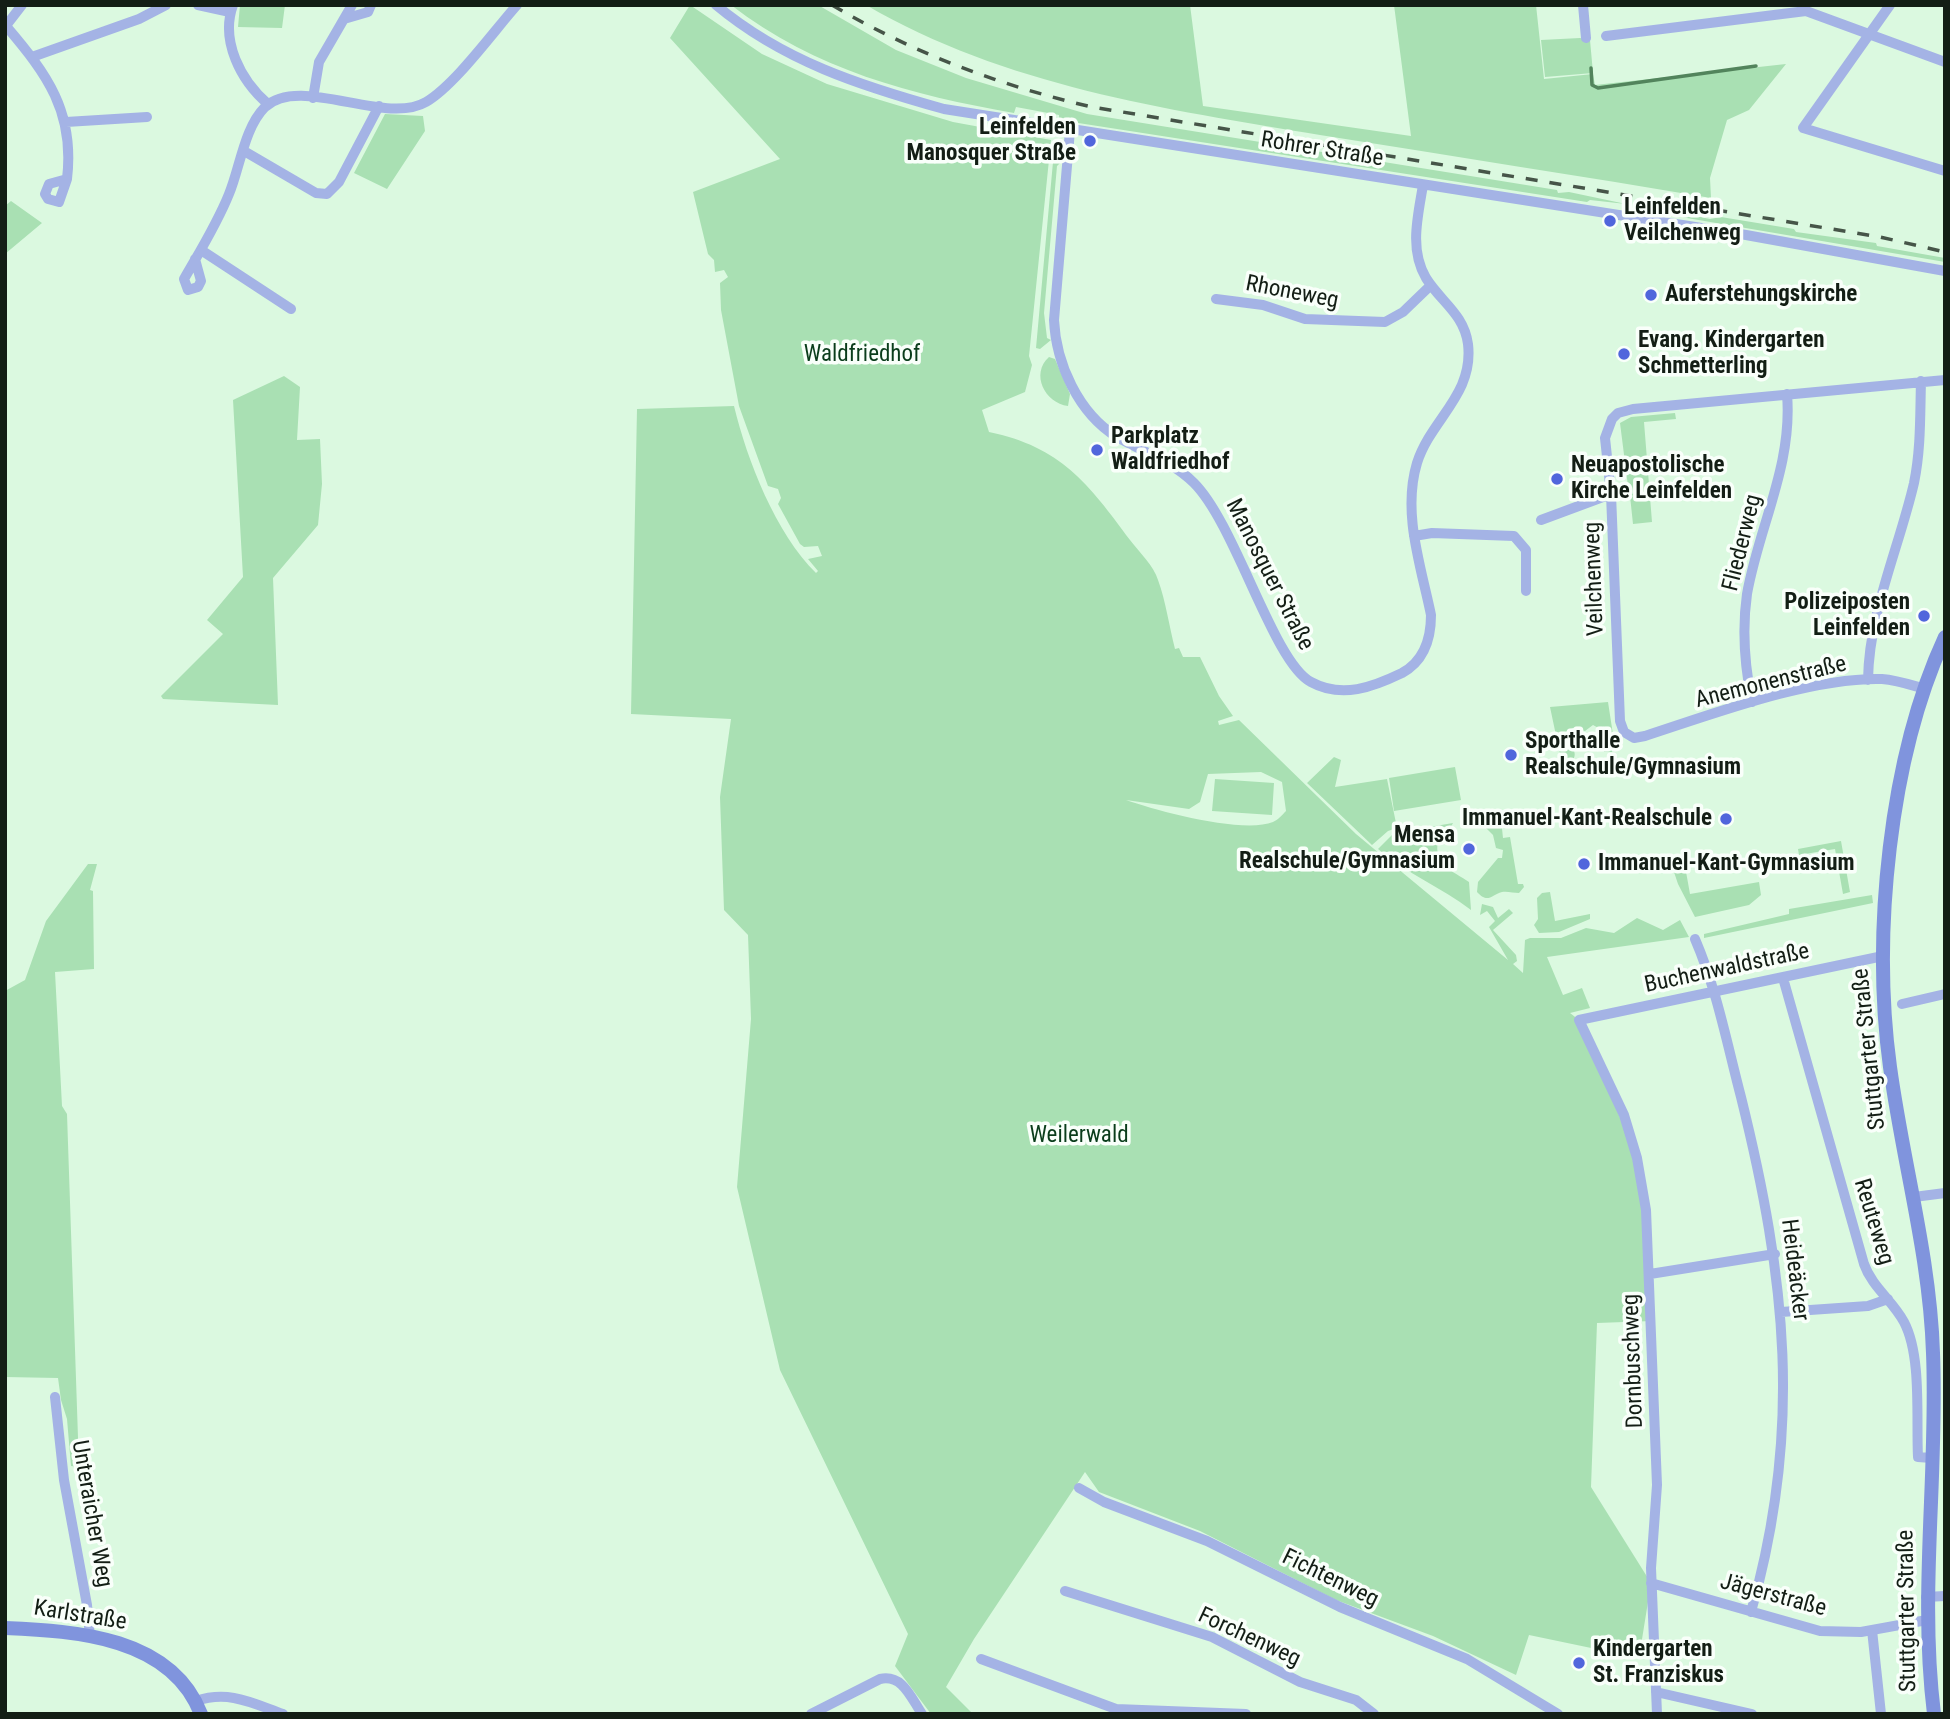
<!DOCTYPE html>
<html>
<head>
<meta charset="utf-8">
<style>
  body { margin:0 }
  #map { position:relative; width:1950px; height:1719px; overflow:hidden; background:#dbf9e0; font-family:"Roboto Condensed",sans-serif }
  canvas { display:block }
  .frame { position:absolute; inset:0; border:7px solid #131e15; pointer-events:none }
</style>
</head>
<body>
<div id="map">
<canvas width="1950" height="1719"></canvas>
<div class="frame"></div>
</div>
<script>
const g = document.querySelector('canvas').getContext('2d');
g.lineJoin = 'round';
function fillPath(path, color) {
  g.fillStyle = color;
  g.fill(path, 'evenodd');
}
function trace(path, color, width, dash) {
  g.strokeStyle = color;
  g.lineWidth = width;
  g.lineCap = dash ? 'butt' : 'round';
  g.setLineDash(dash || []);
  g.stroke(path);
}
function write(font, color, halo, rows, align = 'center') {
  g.font = font + ' "Roboto Condensed",sans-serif';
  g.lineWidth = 7;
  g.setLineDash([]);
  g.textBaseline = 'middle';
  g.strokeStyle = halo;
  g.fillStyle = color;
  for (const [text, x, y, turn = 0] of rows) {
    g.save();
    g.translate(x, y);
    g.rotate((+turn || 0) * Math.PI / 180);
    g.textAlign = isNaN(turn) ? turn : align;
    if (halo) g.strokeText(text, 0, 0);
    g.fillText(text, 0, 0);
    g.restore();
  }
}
fillPath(new Path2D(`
  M240 5H285L282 28 238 27Z
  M690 5 762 54 827 84 953 122 1051 140 1029 356 1032 365 1025 392 982 410 989 432C1061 447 1088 483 1130 540 1139 552 1154 566 1158 580 1166 602 1169 626 1175 649L1179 648 1183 657H1200L1219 696 1233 716 1218 721 1219 725 1239 720 1356 834 1508 960 1489 927 1495 921 1487 911 1480 915 1482 904 1493 907 1498 918 1509 909 1513 913 1493 930 1516 955 1517 961 1513 964 1523 973 1525 940 1530 938H1561L1586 928 1614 933 1637 918 1663 930 1680 920 1689 937 1547 957 1563 995 1582 988 1590 1008 1570 1013 1579 1020 1637 1158 1652 1321 1597 1323 1591 1487 1651 1583 1639 1658 1529 1635 1516 1675 1433 1636 1336 1600 1200 1531 1099 1492 1085 1472 974 1639 946 1687 973 1714H931L895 1666 908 1634 780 1370 737 1187 751 1019 748 935 724 910 720 797 731 719 631 714 637 409 734 406C747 460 776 534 816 573L818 571 808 559 822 556 818 546 804 547 800 544 778 504 781 498 778 489 768 486 739 406 721 310 720 283 728 277 724 270 715 272 714 260 708 254 693 192 780 159 670 38ZM1261 772 1282 782 1286 811C1282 815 1278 820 1273 822 1243 834 1157 811 1126 800L1189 809 1200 802 1208 774Z
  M731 5H818L896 50 966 78 1087 114 1557 190 1558 193 1569 192 1626 204 1590 200 1587 202 1059 120V115L1016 107 1014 113C912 95 815 70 731 5Z
  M866 5H1190L1203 106 1411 136 1394 5H1536L1544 79 1593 74 1595 85 1786 64 1749 110 1727 120 1710 178 1711 198C1581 176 1451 156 1320 135 1164 109 1005 86 866 5Z
  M1580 38 1590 40 1593 73 1545 77 1541 40Z
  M385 114 423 116 425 131 387 189 354 173Z
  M1055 140 1064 141 1063 160 1057 166 1044 313 1047 338 1051 340 1040 349 1036 348Z
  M11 201 42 223 5 254V206Z
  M1636 204 1710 219 1721 217 1794 229 1796 232 1876 243 1877 246 1945 258V262L1634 209Z
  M1049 357 1055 359 1070 394 1068 406C1045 403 1030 374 1049 357Z
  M284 376 300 387 297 440 320 439 322 484 318 525 273 578 278 705 163 699 161 696 223 634 207 620 243 577 233 400Z
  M1675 413 1676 419 1644 422 1652 522 1633 524 1630 496H1622L1628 486 1620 423 1631 417Z
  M1608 702 1614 741 1612 752H1604L1601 744 1604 731 1593 725 1585 731 1573 728 1569 730 1566 738C1568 747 1579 750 1573 760L1561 759 1550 707Z
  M1334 757 1341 760 1335 787 1387 779 1397 828 1388 831 1372 845 1307 783Z
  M1455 767 1461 800 1394 811 1389 778Z
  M1215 779 1274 783 1272 815 1212 811Z
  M1501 819 1503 838 1510 837 1518 884H1523L1524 887 1519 893C1514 893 1507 891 1502 892 1491 895 1488 904 1477 892L1478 882 1498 858H1502L1503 850 1496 848 1493 835 1485 827 1491 821Z
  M1453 823 1443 841H1438C1433 865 1453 871 1469 882L1471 910C1441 887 1407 874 1378 849L1394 833Z
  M1841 841 1850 892 1843 894 1835 849 1799 855 1798 849Z
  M1683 855 1690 894 1759 882 1761 895 1749 905 1695 917 1678 884 1669 857Z
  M88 864H97L90 890 93 891 94 969 55 972 62 1106 67 1114 79 1467 71 1466 67 1419 61 1400 58 1378 5 1377V991L25 980 46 921Z
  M1550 892 1555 921 1590 914V919L1559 932 1539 933 1534 925 1538 919 1537 898 1542 893Z
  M1872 895 1873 903 1704 938V934L1789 914V909Z`), '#a9e0b3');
trace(new Path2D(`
  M1591 68 1592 85 1598 88 1756 66`), '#52845c', 3.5);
trace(new Path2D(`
  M198 5 230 12
  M233 5C220 41 241 81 268 104
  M716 5C783 61 861 86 944 109L1746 235 1945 271
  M1583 5 1586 38
  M1890 5 1803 128 1945 171
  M344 19 368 12 371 5
  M6 26C47 74 75 112 67 179L49 184 45 194 48 199 59 202 67 179
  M5 27 22 5
  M1606 36 1806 11 1945 62
  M32 57 139 19 166 5
  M313 98 319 62 352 5
  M66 122 147 117
  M1070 130 1054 320C1056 363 1078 413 1117 437 1143 452 1172 461 1194 483 1236 525 1273 662 1311 682 1342 699 1373 687 1402 673 1424 661 1431 638 1431 615 1421 566 1402 513 1417 463 1431 419 1474 395 1468 344 1464 314 1441 302 1426 278 1409 249 1418 216 1423 185
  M244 151 316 193 327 194 339 182 379 106
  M201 250 291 309
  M195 259 201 281 198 287 188 290 184 279C200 251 217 224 229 194 240 168 244 128 265 107 300 74 385 126 426 102 455 85 493 32 517 5
  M1216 299 1263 305 1305 319 1385 322 1403 312 1431 285
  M1541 520 1611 494
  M1414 536 1432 533 1514 536 1526 550V591
  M1868 680C1869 612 1899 548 1914 483 1921 449 1920 415 1921 381
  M1925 689C1911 685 1897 680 1882 679 1811 677 1713 714 1645 736L1634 738 1624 732 1620 721 1611 494 1605 438 1612 419 1618 413 1633 409 1945 380
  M1752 702C1745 668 1742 629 1747 594 1759 526 1793 465 1787 394
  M1695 939C1717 990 1727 1044 1741 1097 1786 1279 1803 1429 1751 1612
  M1783 978 1864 1264C1872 1287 1893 1301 1904 1322 1922 1356 1916 1419 1918 1457L1932 1458
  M1902 1004 1945 994
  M1914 1197 1945 1193
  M1650 1274 1775 1254
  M1781 1312 1868 1306 1888 1299
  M55 1397 64 1480 87 1605 90 1637
  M1079 1488 1104 1502 1207 1541 1340 1607 1467 1659 1558 1714
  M1651 1583 1820 1631 1861 1632 1927 1620
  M1065 1591 1212 1637 1300 1682 1356 1700 1374 1714
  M1926 1597 1945 1596
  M1872 1630 1881 1714
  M981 1659 1116 1709 1246 1714
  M1656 1692 1752 1714
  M196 1701C229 1690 252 1703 283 1714
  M811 1714 880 1679C903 1674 911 1698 922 1714
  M1657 1714 1651 1568 1657 1485 1646 1210 1637 1158 1624 1115 1579 1020 1883 956`), '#a4b3e5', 10);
trace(new Path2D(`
  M5 1628C77 1631 171 1637 201 1714
  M1934 1714C1919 1593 1938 1474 1933 1353 1930 1256 1903 1163 1890 1067 1872 935 1889 758 1945 637`), '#8094dd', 14);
trace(new Path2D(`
  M832 5C913 53 1001 86 1092 107L1880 237 1945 252`), '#465548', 3.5, [12, 12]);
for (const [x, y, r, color] of [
  [1090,141,7,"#5166dc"],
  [1610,221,7,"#5166dc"],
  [1651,295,7,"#5166dc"],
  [1624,354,7,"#5166dc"],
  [1097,450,7,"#5166dc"],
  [1557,479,7,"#5166dc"],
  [1924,616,7,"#5166dc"],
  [1511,755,7,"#5166dc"],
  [1726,819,7,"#5166dc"],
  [1469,849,7,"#5166dc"],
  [1584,864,7,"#5166dc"],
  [1579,1663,7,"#5166dc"]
]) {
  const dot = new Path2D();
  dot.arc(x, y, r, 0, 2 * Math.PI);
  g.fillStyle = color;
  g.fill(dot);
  trace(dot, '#f9fffa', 2.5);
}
write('bold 23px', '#131e15', '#f9fffa', [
  ["Leinfelden",1076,128,"right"],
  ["Manosquer Straße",1076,154,"right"],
  ["Leinfelden",1624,208],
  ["Veilchenweg",1624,234],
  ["Auferstehungskirche",1665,295],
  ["Evang. Kindergarten",1638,341],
  ["Schmetterling",1638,367],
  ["Parkplatz",1111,437],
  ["Waldfriedhof",1111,463],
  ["Neuapostolische",1571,466],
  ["Kirche Leinfelden",1571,492],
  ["Polizeiposten",1910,603,"right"],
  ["Leinfelden",1910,629,"right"],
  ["Sporthalle",1525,742],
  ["Realschule/Gymnasium",1525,768],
  ["Immanuel-Kant-Realschule",1712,819,"right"],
  ["Mensa",1455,836,"right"],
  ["Realschule/Gymnasium",1455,862,"right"],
  ["Immanuel-Kant-Gymnasium",1598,864],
  ["Kindergarten",1593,1650],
  ["St. Franziskus",1593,1676]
], 'left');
write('23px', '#131e15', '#f9fffa', [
  ["Rohrer Straße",1322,150,9],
  ["Rhoneweg",1292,293,11],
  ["Fliederweg",1743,543,-76],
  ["Manosquer Straße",1269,575,63],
  ["Veilchenweg",1595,579,-92],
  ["Anemonenstraße",1771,683,-14],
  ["Buchenwaldstraße",1727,969,-12],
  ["Stuttgarter Straße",1870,1049,-96],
  ["Reuteweg",1873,1222,73],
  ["Heideäcker",1794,1270,83],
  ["Dornbuschweg",1634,1361,-92],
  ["Unteraicher Weg",91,1514,80],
  ["Fichtenweg",1330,1579,26],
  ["Jägerstraße",1773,1596,15],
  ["Stuttgarter Straße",1908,1611,-91],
  ["Karlstraße",80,1616,9],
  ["Forchenweg",1249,1638,25]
]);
write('23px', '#0a3d1b', '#f9fffa', [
  ["Waldfriedhof",862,355],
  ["Weilerwald",1079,1136]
]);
</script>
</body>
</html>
